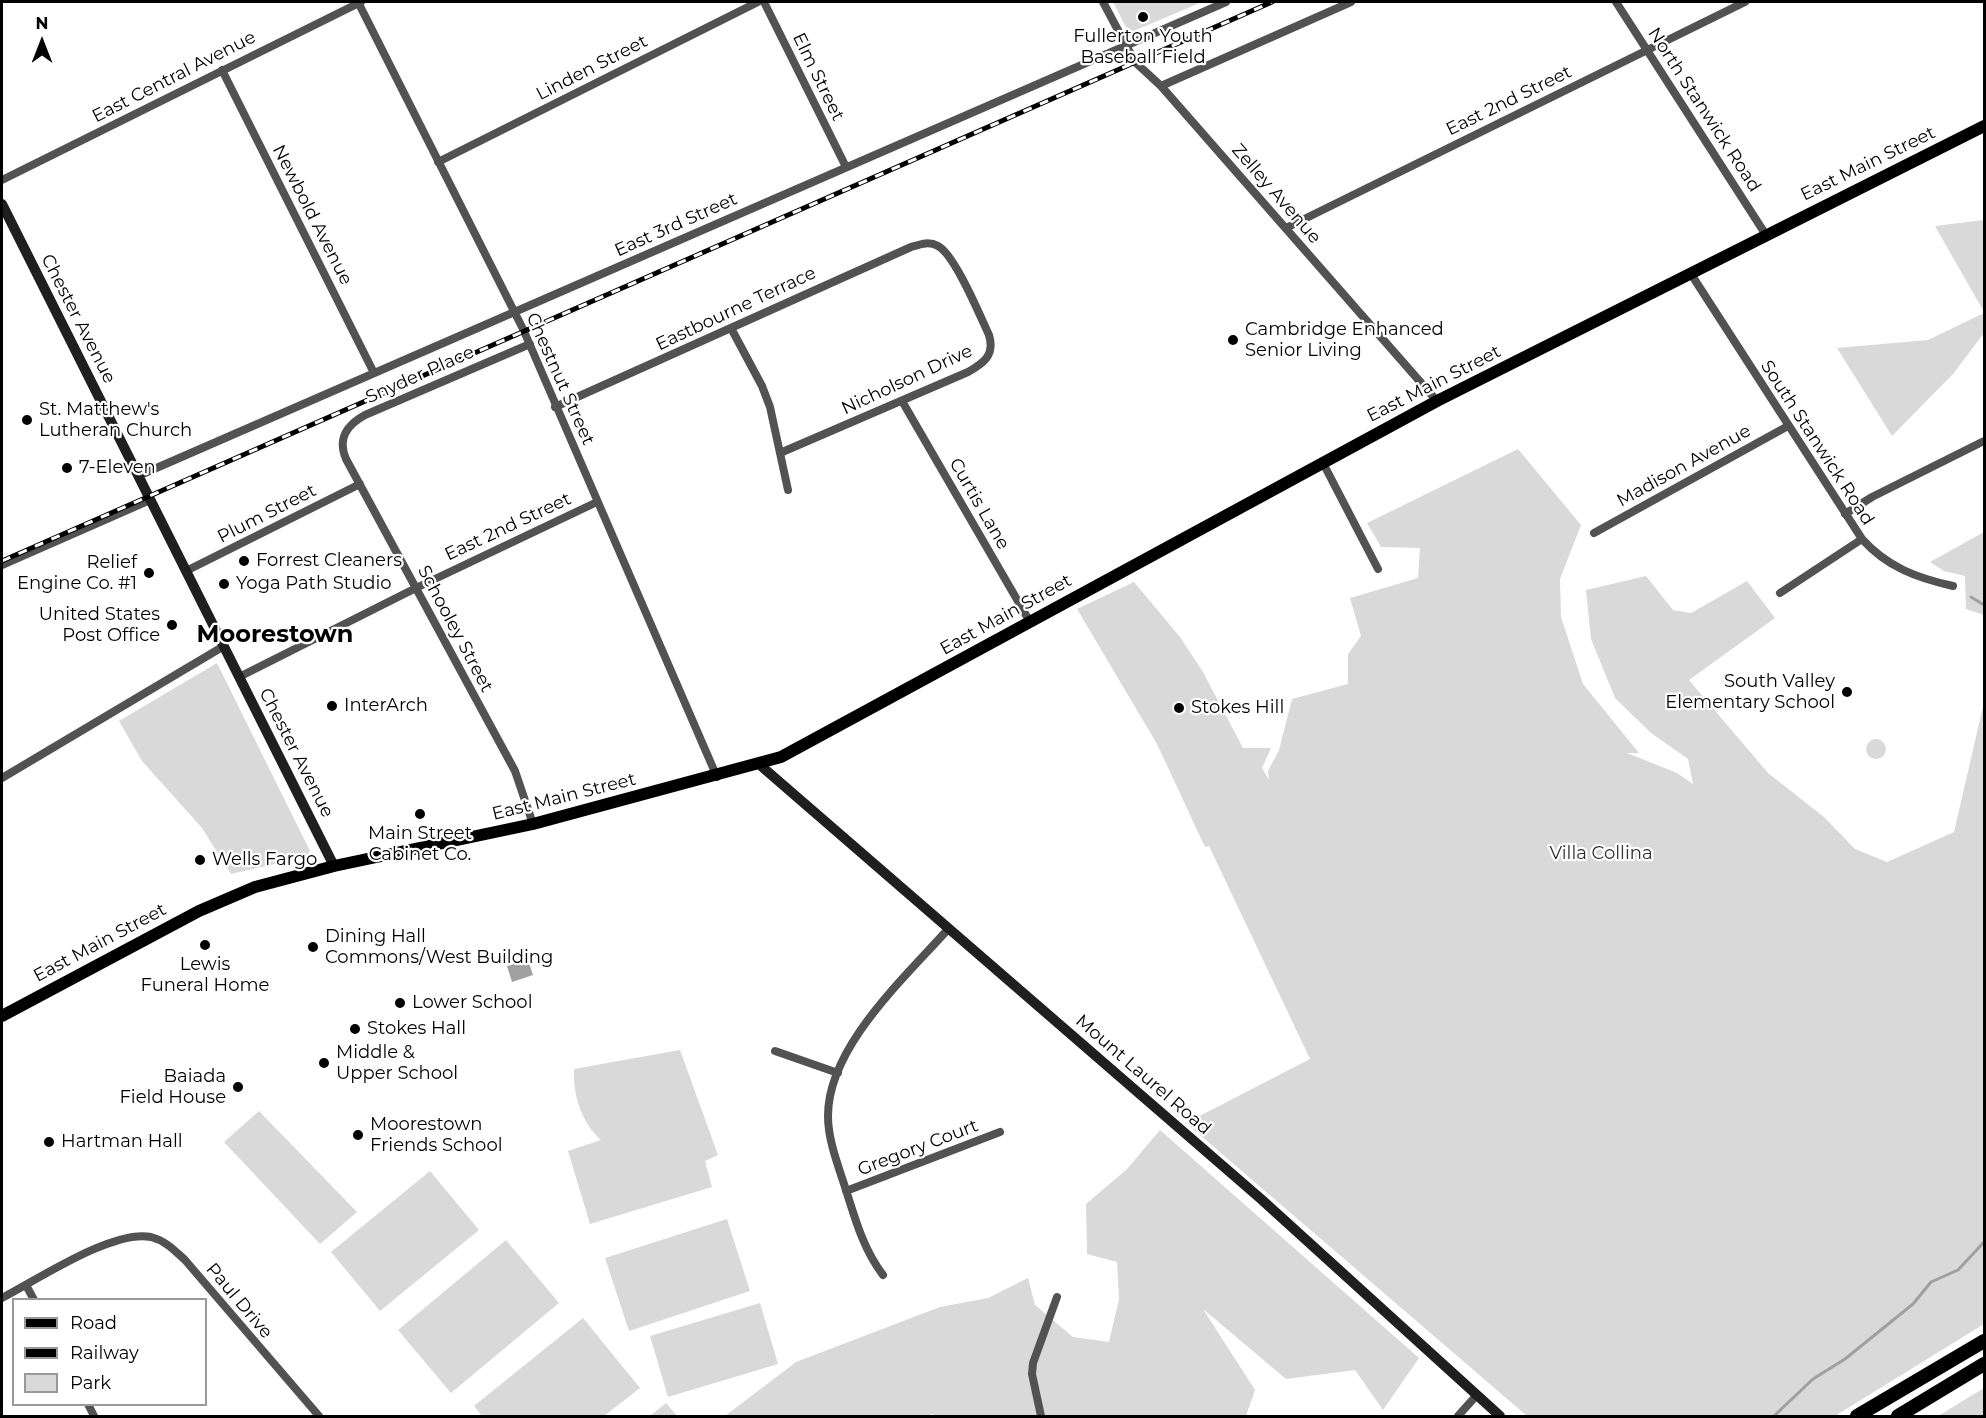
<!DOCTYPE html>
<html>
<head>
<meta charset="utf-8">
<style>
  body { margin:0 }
  #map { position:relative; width:1986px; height:1418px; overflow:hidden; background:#fff; font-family:Montserrat,sans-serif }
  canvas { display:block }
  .frame { position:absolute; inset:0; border:3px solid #000; pointer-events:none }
  .legend { position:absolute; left:12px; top:1298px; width:195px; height:108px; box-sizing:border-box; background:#fff; border:2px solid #999; margin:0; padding:8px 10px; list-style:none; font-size:18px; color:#000 }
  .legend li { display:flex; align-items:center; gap:12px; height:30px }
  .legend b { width:30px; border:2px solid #999 }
  .north { position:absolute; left:12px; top:12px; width:60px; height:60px; -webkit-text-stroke:4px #fff; paint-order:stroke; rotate:0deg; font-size:16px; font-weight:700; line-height:24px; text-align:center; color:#000 }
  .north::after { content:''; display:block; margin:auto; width:21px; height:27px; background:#000; clip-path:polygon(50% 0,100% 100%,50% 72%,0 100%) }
</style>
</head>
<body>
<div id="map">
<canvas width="1986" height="1418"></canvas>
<div class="frame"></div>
<ul class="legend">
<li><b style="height:8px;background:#000"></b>Road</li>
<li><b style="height:8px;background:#000"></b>Railway</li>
<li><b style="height:16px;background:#d9d9d9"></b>Park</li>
</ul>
<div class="north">N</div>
</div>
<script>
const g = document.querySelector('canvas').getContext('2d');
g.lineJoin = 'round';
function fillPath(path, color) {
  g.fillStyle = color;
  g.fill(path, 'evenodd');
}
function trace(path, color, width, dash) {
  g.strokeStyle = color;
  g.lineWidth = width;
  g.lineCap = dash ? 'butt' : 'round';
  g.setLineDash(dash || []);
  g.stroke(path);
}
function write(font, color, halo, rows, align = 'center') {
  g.font = font + ' Montserrat,sans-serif';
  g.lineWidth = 4.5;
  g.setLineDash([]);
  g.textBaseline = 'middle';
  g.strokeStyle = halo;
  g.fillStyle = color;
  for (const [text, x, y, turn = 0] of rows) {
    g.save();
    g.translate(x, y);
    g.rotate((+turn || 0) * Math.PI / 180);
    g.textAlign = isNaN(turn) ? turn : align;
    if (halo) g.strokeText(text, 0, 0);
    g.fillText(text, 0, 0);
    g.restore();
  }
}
fillPath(new Path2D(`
  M1113 2H1202L1129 33Z
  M1984 220V312L1935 226Z
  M1984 313V333L1953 374 1892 436 1837 348 1928 340Z
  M1518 449 1581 525 1560 579 1561 617 1583 684 1639 753H1627L1677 773 1693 784 1688 759 1651 733 1615 698 1591 639 1586 590 1646 576 1673 610 1691 613 1747 581 1775 618 1689 680 1768 773 1824 817 1855 849 1887 862 1954 832 1984 702V1324L1835 1416H1527L1186 1123 1310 1059 1209 846 1205 847 1157 744 1077 609 1134 582 1180 637 1203 672 1243 748H1271L1262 768 1269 780 1268 771 1279 750 1292 699 1348 684V654L1361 636 1350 598 1418 578 1420 548 1381 547 1367 523Z
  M1984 532V615L1966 609 1965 576 1944 571 1930 562Z
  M217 663 310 851 305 857 231 874 202 828 142 761 119 721Z
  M1866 749a10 10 0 1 1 20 0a10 10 0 1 1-20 0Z
  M680 1050 718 1155 705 1161 712 1187 590 1224 568 1151 601 1140C581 1122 573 1095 574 1069Z
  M259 1111 357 1212 320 1244 224 1142Z
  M1160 1130 1419 1358 1383 1410 1355 1370 1286 1379 1203 1309 1255 1390 1246 1416H934L932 1414 928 1416H725L796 1362 940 1307 988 1298 1028 1278 1035 1305 1073 1337 1109 1342 1119 1299 1117 1262 1087 1254 1086 1204 1127 1169Z
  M430 1171 479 1230 380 1311 331 1252Z
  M727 1219 750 1291 629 1331 605 1258Z
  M506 1240 559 1303 451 1393 398 1330Z
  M760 1303 778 1364 668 1397 650 1336Z
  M583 1318 640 1388 604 1416H482L474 1406Z
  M1984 1388V1416H1938Z
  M666 1403 677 1416H650Z`), '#d9d9d9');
fillPath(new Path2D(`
  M528 960 533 975 512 982 507 966Z`), '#a0a0a0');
trace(new Path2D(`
  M1971 597 1984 605
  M1774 1416 1813 1379 1845 1359 1913 1304 1931 1282 1958 1270 1984 1242`), '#a0a0a0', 3);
trace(new Path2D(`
  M358 2 523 329 717 777
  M764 2 846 167
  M1103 2 1135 62 1161 86 1437 401
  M1616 2 1766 235
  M222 70 374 373
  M1161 86 1351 2
  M438 162 758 2
  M2 180 361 2
  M1286 228 1745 2
  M1691 274 1862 539C1887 567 1917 578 1953 586
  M732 330 762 386 770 407 788 490
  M530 344 365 415C347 425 337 438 346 459L515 771 533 824
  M902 401 1030 622
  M555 407 911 247C921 244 929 241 938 246 955 255 980 316 989 335 995 355 984 363 968 372L780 453
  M1323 463 1378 569
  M138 476 1226 2
  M1845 514 1872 497 1984 441
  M1594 533 1788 426
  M2 565 150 500
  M186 571 360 484
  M1780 593 1862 539
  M239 677 416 588 597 502
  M2 778 224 646
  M775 1051 838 1073
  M846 1191 1000 1132
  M883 1275C863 1249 855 1218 845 1187 838 1165 828 1140 828 1116 828 1046 906 977 949 928
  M26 1285 34 1300
  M2 1298C37 1280 113 1229 151 1237 166 1241 174 1250 185 1260L319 1416
  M88 1404 94 1416
  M1041 1416 1032 1374 1033 1363 1057 1297
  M1458 1416 1476 1396`), '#525252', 8);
trace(new Path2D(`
  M2 204 334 866
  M760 765 1261 1199 1500 1416`), '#1f1f1f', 10);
trace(new Path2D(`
  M2 1016 199 911 255 887 334 866 533 824 781 757 1437 401 1984 126`), '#000', 12);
trace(new Path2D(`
  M1857 1416 1984 1341
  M1898 1416 1984 1364`), '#000', 14);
const rail = new Path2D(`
  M2 561 1272 2`);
trace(rail, '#000', 5);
trace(rail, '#fff', 3, [9]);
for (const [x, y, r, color] of [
  [1143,17,6,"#000"],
  [1233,340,6,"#000"],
  [27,420,6,"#000"],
  [67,468,6,"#000"],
  [244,561,6,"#000"],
  [149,573,6,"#000"],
  [224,584,6,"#000"],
  [172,625,6,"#000"],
  [1847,692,6,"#000"],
  [332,706,6,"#000"],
  [1179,708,6,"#000"],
  [420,814,6,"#000"],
  [200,860,6,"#000"],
  [205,945,6,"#000"],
  [313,947,6,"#000"],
  [400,1003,6,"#000"],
  [355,1029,6,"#000"],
  [324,1063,6,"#000"],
  [238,1087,6,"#000"],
  [358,1135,6,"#000"],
  [49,1142,6,"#000"]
]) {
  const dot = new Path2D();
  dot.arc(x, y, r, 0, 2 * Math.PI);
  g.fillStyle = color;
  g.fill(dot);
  trace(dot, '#fff', 2);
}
write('18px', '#000', '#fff', [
  ["Fullerton Youth",1143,37,"center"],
  ["Baseball Field",1143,58,"center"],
  ["Cambridge Enhanced",1245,330],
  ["Senior Living",1245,351],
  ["St. Matthew's",39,410],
  ["Lutheran Church",39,431],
  ["7-Eleven",79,468],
  ["Forrest Cleaners",256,561],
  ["Relief",137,563,"right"],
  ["Engine Co. #1",137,584,"right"],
  ["Yoga Path Studio",236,584],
  ["United States",160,615,"right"],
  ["Post Office",160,636,"right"],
  ["South Valley",1835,682,"right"],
  ["Elementary School",1835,703,"right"],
  ["InterArch",344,706],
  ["Stokes Hill",1191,708],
  ["Main Street",420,834,"center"],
  ["Cabinet Co.",420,855,"center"],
  ["Wells Fargo",212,860],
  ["Dining Hall",325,937],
  ["Commons/West Building",325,958],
  ["Lewis",205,965,"center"],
  ["Funeral Home",205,986,"center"],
  ["Lower School",412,1003],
  ["Stokes Hall",367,1029],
  ["Middle &",336,1053],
  ["Upper School",336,1074],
  ["Baiada",226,1077,"right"],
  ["Field House",226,1098,"right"],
  ["Moorestown",370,1125],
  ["Friends School",370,1146],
  ["Hartman Hall",61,1142]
], 'left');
write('18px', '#000', '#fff', [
  ["Linden Street",592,68,-27],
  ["East Central Avenue",174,77,-27],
  ["Elm Street",818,77,64],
  ["East 2nd Street",1509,101,-26],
  ["North Stanwick Road",1704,110,57],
  ["East Main Street",1868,164,-26],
  ["Zelley Avenue",1276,194,49],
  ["Newbold Avenue",312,215,63],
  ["East 3rd Street",676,225,-24],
  ["Eastbourne Terrace",736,309,-25],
  ["Chester Avenue",78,319,63],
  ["Snyder Place",420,375,-24],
  ["Chestnut Street",560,379,66],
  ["Nicholson Drive",907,380,-25],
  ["East Main Street",1434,384,-27],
  ["South Stanwick Road",1817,443,57],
  ["Madison Avenue",1684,466,-29],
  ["Curtis Lane",979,504,60],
  ["Plum Street",267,514,-27],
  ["East 2nd Street",508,527,-25],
  ["East Main Street",1006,615,-29],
  ["Schooley Street",455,629,62],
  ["Chester Avenue",296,753,63],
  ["East Main Street",564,797,-14],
  ["East Main Street",100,943,-28],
  ["Mount Laurel Road",1143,1075,41],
  ["Gregory Court",918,1148,-21],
  ["Paul Drive",239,1301,50]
]);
write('18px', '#303030', '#fff', [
  ["Villa Collina",1601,854]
]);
write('bold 24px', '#000', '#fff', [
  ["Moorestown",275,635]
]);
</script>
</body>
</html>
